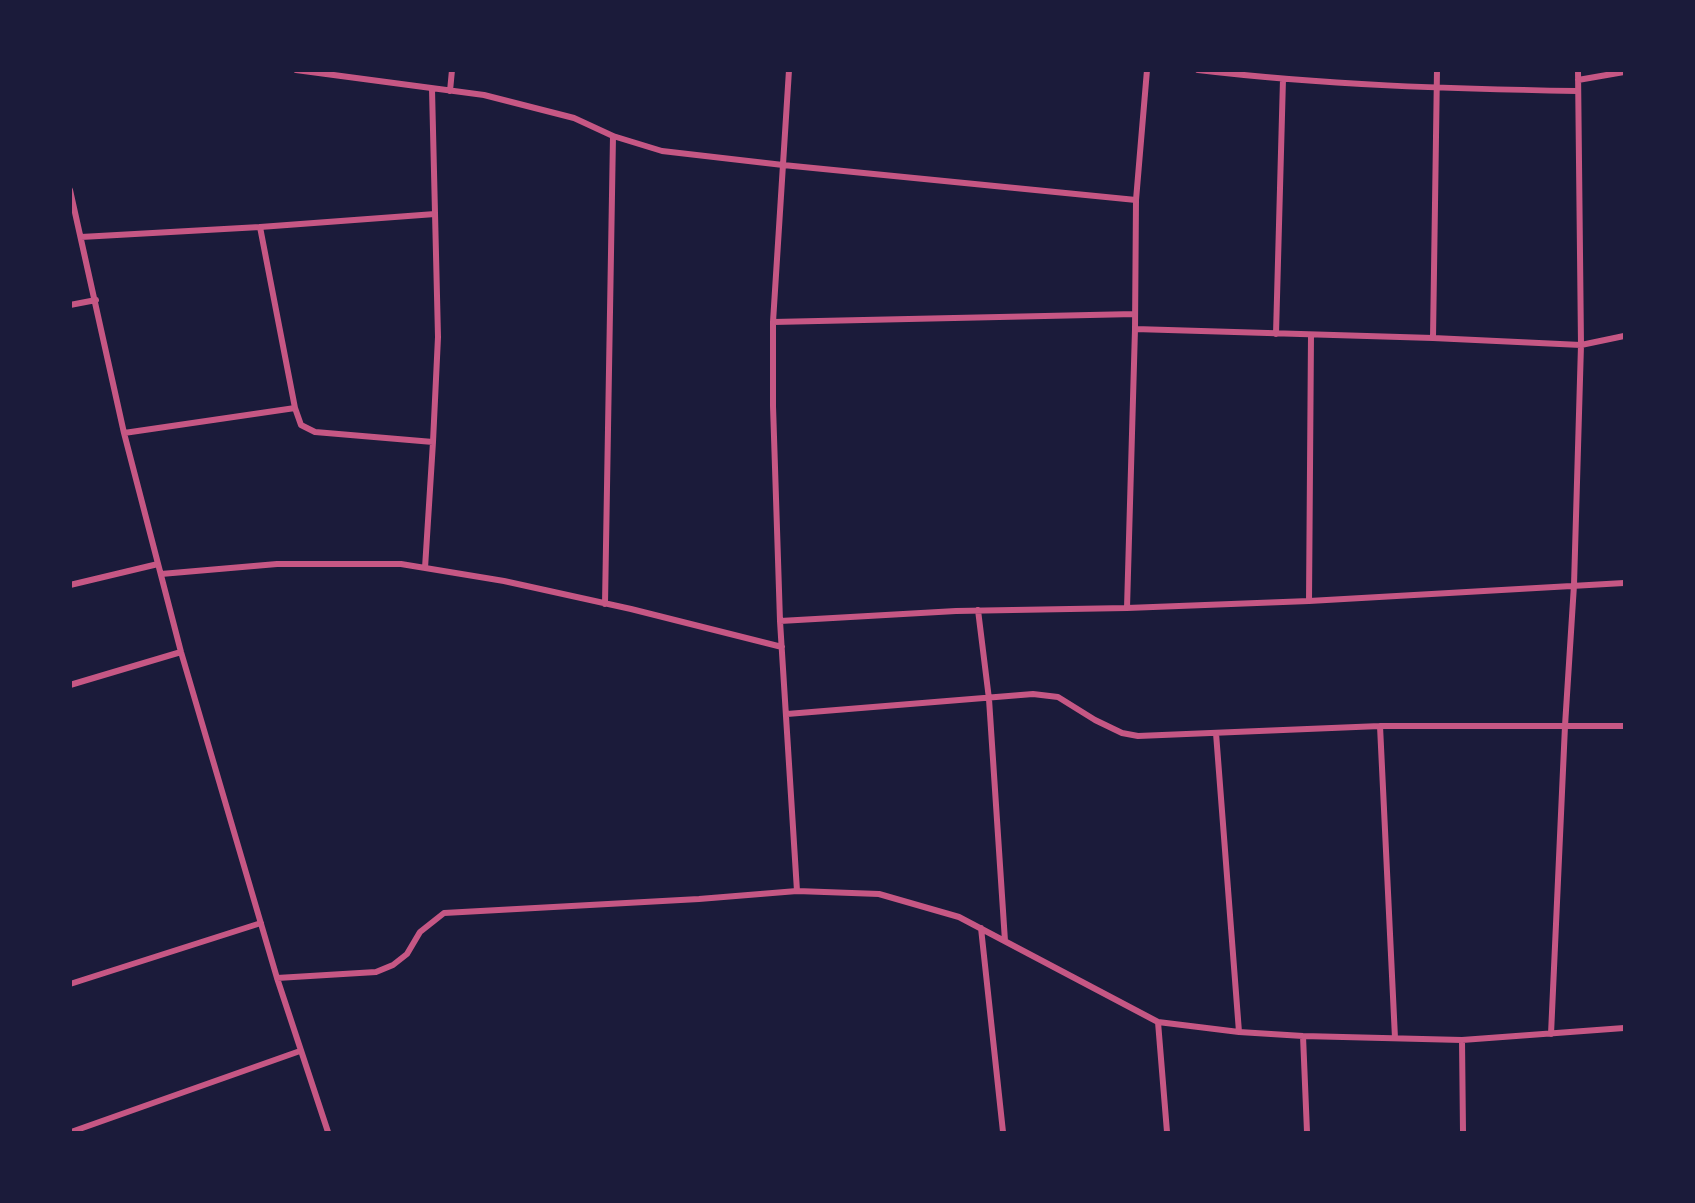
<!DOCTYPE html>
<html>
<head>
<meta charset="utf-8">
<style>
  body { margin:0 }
  #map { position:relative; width:1695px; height:1203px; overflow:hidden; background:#1b1b3a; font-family:"Exo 2",sans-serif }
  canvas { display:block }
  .frame { position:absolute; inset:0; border:72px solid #1b1b3a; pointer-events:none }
</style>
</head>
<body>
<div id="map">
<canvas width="1695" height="1203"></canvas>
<div class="frame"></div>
</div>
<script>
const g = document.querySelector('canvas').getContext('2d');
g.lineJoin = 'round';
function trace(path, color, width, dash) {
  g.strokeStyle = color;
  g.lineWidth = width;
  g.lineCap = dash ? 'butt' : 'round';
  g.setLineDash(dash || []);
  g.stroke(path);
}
trace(new Path2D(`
  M296 70 484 95 574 118 613 136 662 151 783 165 1136 200
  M789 70 773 322V406L780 621 797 891
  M1198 70C1324 85 1450 89 1577 91
  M1578 80 1624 72
  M450 91 452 70
  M70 190 124 433 181 652 277 978 328 1132
  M260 227 295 408 301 425 315 432 433 442
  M81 237 260 227 435 214
  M70 305 96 300
  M773 322 1135 314
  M1135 329 1433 338 1581 345 1624 336
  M1276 334 1283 79
  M1433 338 1437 70
  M124 433 295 408
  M425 568 433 442 438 337 432 89
  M161 574 277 564H401L504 581 631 609 782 647
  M70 585 158 564
  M1309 601 1311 335
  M605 604 613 136
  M1127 608 1135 329 1136 200 1147 70
  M978 610 989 699 1005 941
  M780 621 956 611 1127 608 1309 601 1624 583
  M70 685 181 652
  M787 714 1033 694 1058 697 1095 720 1122 733 1138 736 1380 726H1624
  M1380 726 1395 1038
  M1216 733 1239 1032
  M981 928 1003 1132
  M277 978 376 972 393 965 407 954 420 932 444 913 699 899 797 891 879 894 959 917 1158 1022 1239 1032 1303 1036 1462 1040 1624 1028
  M70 984 261 923
  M1158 1022 1167 1132
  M1551 1034 1565 726 1574 585 1581 345 1578 70
  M1303 1036 1307 1132
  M1462 1040 1463 1132
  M71 1132 300 1051`), '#c65784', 6);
</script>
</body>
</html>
